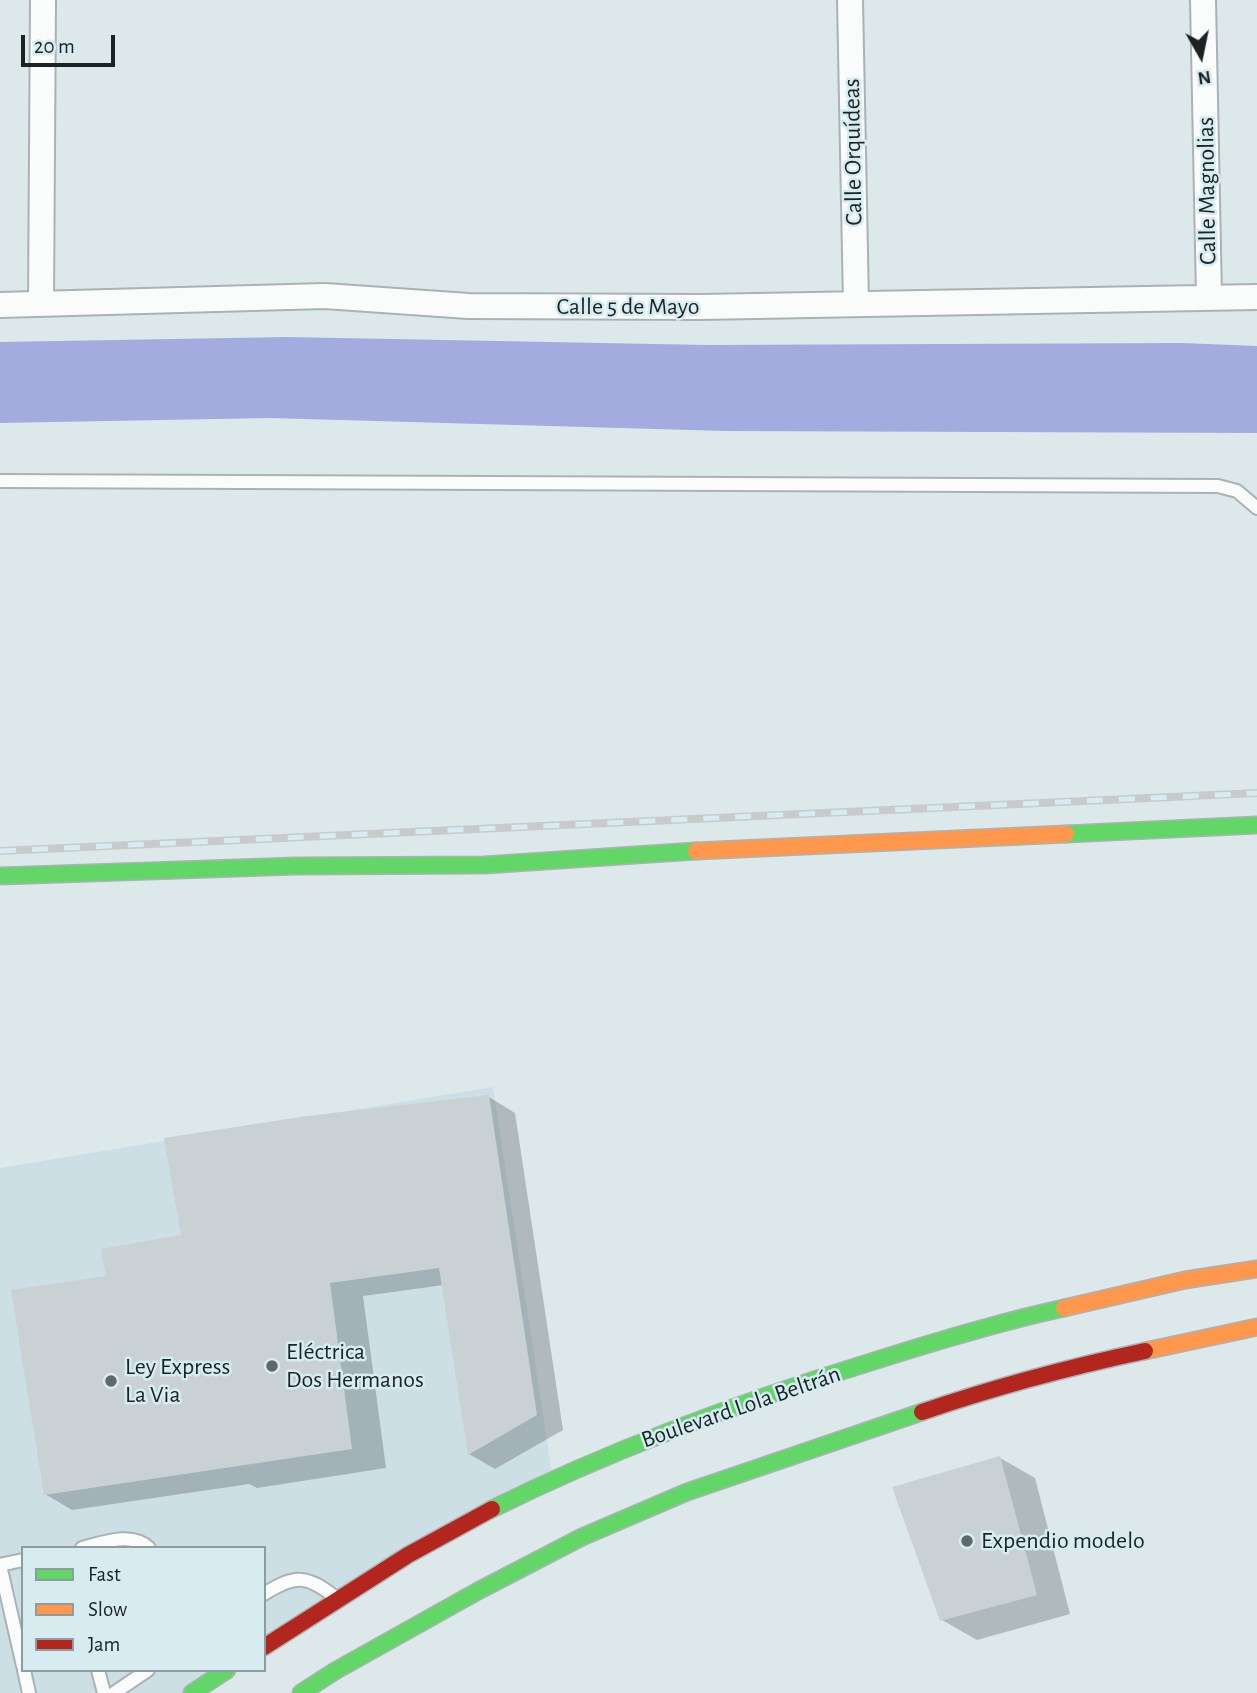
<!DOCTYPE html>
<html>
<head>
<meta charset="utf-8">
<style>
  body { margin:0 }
  #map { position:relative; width:1257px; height:1693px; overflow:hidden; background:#dde8eb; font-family:"Alegreya Sans",sans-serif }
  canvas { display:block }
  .legend { position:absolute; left:21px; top:1546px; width:245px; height:126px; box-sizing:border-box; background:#d7ecf1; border:2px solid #8c9c9f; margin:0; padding:9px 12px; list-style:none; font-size:21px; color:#1b2325 }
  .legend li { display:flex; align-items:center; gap:14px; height:35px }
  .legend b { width:35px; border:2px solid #8c9c9f }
  .north { position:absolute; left:1166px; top:21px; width:70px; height:70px; -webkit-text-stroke:5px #d7ecf1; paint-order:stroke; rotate:171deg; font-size:19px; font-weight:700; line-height:28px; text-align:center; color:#1b2325 }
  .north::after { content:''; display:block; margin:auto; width:24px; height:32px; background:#1b2325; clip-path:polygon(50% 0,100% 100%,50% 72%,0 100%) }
  .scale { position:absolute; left:21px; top:35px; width:94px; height:32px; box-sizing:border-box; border:4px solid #1b2325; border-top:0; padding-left:9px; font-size:21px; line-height:24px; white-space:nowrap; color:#1b2325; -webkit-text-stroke:5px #d7ecf1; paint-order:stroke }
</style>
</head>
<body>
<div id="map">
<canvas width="1257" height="1693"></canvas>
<ul class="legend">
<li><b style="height:9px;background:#63d668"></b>Fast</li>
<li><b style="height:9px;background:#ff974d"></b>Slow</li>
<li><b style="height:9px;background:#b3261e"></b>Jam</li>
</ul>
<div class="north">N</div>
<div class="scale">20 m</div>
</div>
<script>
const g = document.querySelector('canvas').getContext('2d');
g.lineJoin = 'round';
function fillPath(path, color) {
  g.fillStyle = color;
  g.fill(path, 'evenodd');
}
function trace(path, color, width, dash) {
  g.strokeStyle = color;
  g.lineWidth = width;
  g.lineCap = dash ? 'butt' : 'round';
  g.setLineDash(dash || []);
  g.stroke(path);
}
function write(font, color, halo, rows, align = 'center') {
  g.font = font + ' "Alegreya Sans",sans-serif';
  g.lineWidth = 5;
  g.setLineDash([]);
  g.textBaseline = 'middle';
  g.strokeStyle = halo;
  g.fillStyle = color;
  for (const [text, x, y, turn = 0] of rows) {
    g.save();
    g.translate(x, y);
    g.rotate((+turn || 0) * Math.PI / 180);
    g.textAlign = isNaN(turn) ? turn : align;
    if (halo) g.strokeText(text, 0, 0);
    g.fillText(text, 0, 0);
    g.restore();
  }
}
fillPath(new Path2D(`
  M493 1087 553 1480 264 1646V1548H23V1670H227L192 1693H0V1168Z`), '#cbdfe5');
fillPath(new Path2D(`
  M287 337 707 345 1182 343 1257 346V433L725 431 270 418 0 423V342Z`), '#a4abdf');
fillPath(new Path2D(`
  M489 1097 515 1113 563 1430 495 1469 469 1454 444 1285 363 1296 386 1468 257 1488 249 1484 72 1510 45 1494 108 1277 183 1236Z
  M1000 1458 1035 1478 1070 1614 977 1640 942 1620Z`), '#0003');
fillPath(new Path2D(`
  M489 1095 537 1415 468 1455 439 1268 330 1283 352 1449 44 1495 11 1290 106 1276 101 1249 181 1235 164 1138 307 1116Z
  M1000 1456 1037 1595 940 1621 892 1487Z`), '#c9d1d5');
const lane = new Path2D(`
  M0 481 1218 486 1237 491 1257 508
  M82 1548C102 1543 132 1531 149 1548
  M0 1565 23 1666
  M0 1565 23 1560
  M264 1594C296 1574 307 1575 336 1598
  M24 1670 29 1693
  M98 1670 104 1693
  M114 1693 148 1670`);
const street = new Path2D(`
  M850 0 856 304
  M1203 0 1209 297
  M41 304 43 0
  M0 305 325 296 468 306 700 307 1257 297`);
const fast = new Path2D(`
  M1066 834 1257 825
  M0 876 297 866 484 865 696 851
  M492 1509C615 1448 743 1401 874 1361 937 1341 999 1322 1064 1308
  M192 1693 227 1670
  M301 1693 335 1671 478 1591 582 1537 687 1492 922 1412`);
const slow = new Path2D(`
  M696 851 1066 834
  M1064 1308 1185 1280 1257 1269
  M1145 1351 1257 1327`);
const jam = new Path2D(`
  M922 1412C995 1387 1070 1367 1145 1351
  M264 1647 408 1555 492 1509`);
trace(lane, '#aab2b5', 16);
trace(street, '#aab2b5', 28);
trace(fast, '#aab2b5', 19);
trace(slow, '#aab2b5', 19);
trace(jam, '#aab2b5', 19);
trace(lane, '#fafcfc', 12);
trace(street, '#fafcfc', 24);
trace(fast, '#63d668', 16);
trace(slow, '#ff974d', 16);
trace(jam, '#b3261e', 16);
const rail = new Path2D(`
  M0 851 1257 793`);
trace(rail, '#c8cbcc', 8);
trace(rail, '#d7ecf1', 5, [16]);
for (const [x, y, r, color] of [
  [272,1366,7,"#5f686a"],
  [111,1381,7,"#5f686a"],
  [967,1541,7,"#5f686a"]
]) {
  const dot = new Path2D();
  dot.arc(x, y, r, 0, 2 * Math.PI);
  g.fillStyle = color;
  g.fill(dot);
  trace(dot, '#d7ecf1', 2.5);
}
write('24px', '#1b2325', '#d7ecf1', [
  ["Calle Orquídeas",853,152,-91],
  ["Calle Magnolias",1207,191,-91],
  ["Calle 5 de Mayo",628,307],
  ["Boulevard Lola Beltrán",741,1407,-19]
]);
write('24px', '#1b2325', '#d7ecf1', [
  ["Eléctrica",286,1352],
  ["Dos Hermanos",286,1380],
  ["Ley Express",125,1367],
  ["La Via",125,1395],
  ["Expendio modelo",981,1541]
], 'left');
</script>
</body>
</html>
